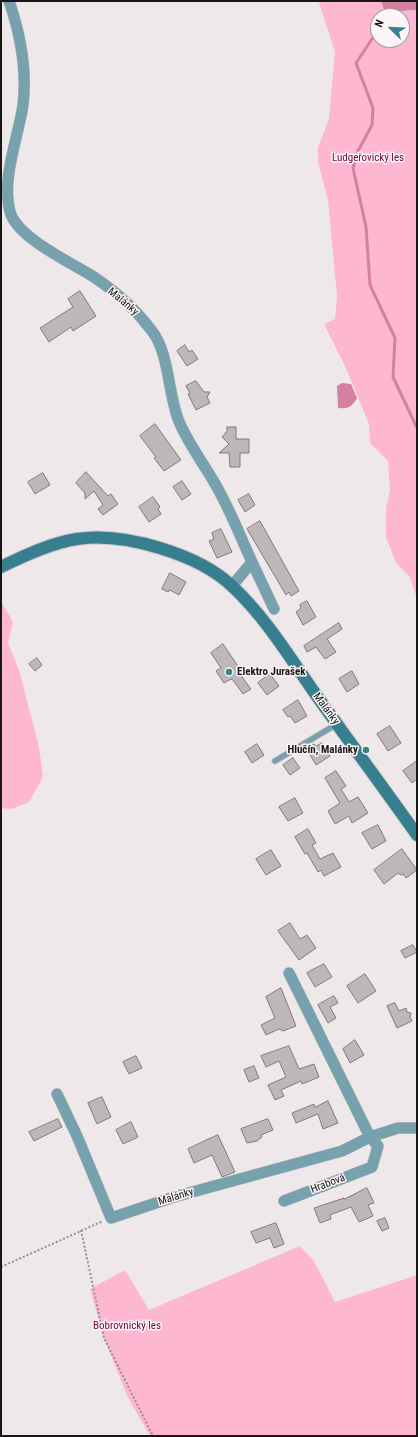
<!DOCTYPE html>
<html>
<head>
<meta charset="utf-8">
<style>
  body { margin:0 }
  #map { position:relative; width:418px; height:1437px; overflow:hidden; background:#efe8ea; font-family:"Roboto Condensed",sans-serif }
  canvas { display:block }
  .frame { position:absolute; inset:0; border:2px solid #181616; pointer-events:none }
  .north { position:absolute; left:370px; top:8px; width:40px; height:40px; box-sizing:border-box; background:#fcf5f7; border:1px solid #a19c9d; border-radius:50%; rotate:293deg; font-size:11px; font-weight:700; line-height:16px; text-align:center; color:#181616 }
  .north::after { content:''; display:block; margin:auto; width:14px; height:18px; background:#3d8090; clip-path:polygon(50% 0,100% 100%,50% 72%,0 100%) }
</style>
</head>
<body>
<div id="map">
<canvas width="418" height="1437"></canvas>
<div class="frame"></div>
<div class="north">N</div>
</div>
<script>
const g = document.querySelector('canvas').getContext('2d');
g.lineJoin = 'round';
function fillPath(path, color) {
  g.fillStyle = color;
  g.fill(path, 'evenodd');
}
function trace(path, color, width, dash) {
  g.strokeStyle = color;
  g.lineWidth = width;
  g.lineCap = dash ? 'butt' : 'round';
  g.setLineDash(dash || []);
  g.stroke(path);
}
function write(font, color, halo, rows, align = 'center') {
  g.font = font + ' "Roboto Condensed",sans-serif';
  g.lineWidth = 3;
  g.setLineDash([]);
  g.textBaseline = 'middle';
  g.strokeStyle = halo;
  g.fillStyle = color;
  for (const [text, x, y, turn = 0] of rows) {
    g.save();
    g.translate(x, y);
    g.rotate((+turn || 0) * Math.PI / 180);
    g.textAlign = isNaN(turn) ? turn : align;
    if (halo) g.strokeText(text, 0, 0);
    g.fillText(text, 0, 0);
    g.restore();
  }
}
fillPath(new Path2D(`
  M322 1H381L385 12 416 10 417 7V599L410 577 396 563 386 537V508L390 491 388 461 370 443 369 424 345 366 324 324 335 319 337 296 328 200 318 162V147L329 119 335 52 319 3ZM378 16H402V40H378Z
  M1 601 13 622 8 643 20 673 39 747 43 777 29 802 12 809 1 808Z
  M300 1246 314 1261 335 1302 417 1275V1436H150L128 1398 104 1338 90 1289 125 1270 149 1310Z`), '#feb7d1');
fillPath(new Path2D(`
  M381 1H417L416 10 385 12Z
  M342 383 351 384 357 398C352 407 348 409 338 408L337 386Z`), '#d481a1');
trace(new Path2D(`
  M384 1 387 16
  M378 30 356 63 373 108 372 125 358 151 353 168 366 227 370 285 395 338 393 377 417 428`), '#d481a1', 3);
const building = new Path2D(`
  M80 291 96 316 73 331 71 327 49 342 40 328 73 307 68 299Z
  M185 345 189 352 192 350 198 359 187 366 177 351Z
  M196 381 204 392H210L207 397 210 403 196 410 188 394 190 393 186 386Z
  M155 424 181 460 164 471 154 458 156 457 140 436Z
  M227 427H236V439H249V453H240V467H230L229 453H219L229 444 222 437 227 431Z
  M86 472 108 496 111 494 118 504 103 515 98 509 103 505 94 491 85 499V493L76 483Z
  M43 473 50 485 35 494 28 482Z
  M182 481 191 494 182 500 173 487Z
  M249 494 255 505 245 512 238 500Z
  M153 497 160 507 158 509 161 514 149 522 139 507Z
  M260 521 299 591 291 596 289 592 286 595 247 529Z
  M221 529 232 552 217 558 209 541 214 539 212 533Z
  M170 573 186 582 179 595 170 590 168 592 162 589Z
  M307 601 316 617 303 625 296 612 301 608 300 605Z
  M339 623 342 629 327 639 336 652 325 659 316 647 307 652 304 646Z
  M223 644 242 672 239 673 251 689 243 694 233 680 231 679 224 683 216 671 221 668 211 653Z
  M37 658 42 665 35 671 29 664Z
  M352 671 359 684 347 692 339 679Z
  M270 674 279 686 267 695 258 683Z
  M298 700 307 716 295 723 290 716 288 717 283 710Z
  M390 726 401 743 388 751 377 734Z
  M322 743 330 756 316 765 306 748 314 744 316 746Z
  M257 744 264 755 252 763 245 752Z
  M293 758 300 768 290 775 283 765Z
  M417 761V779L412 783 403 771Z
  M336 771 346 786 341 789 349 802 358 797 368 813 352 823 349 816 335 824 328 811 340 803 325 778Z
  M295 798 303 813 288 821 279 807Z
  M378 825 386 841 372 849 362 833Z
  M308 829 316 843 312 845 320 859 333 853 341 867 324 876 321 870 318 872 307 853 305 854 295 837Z
  M402 849 417 870 406 878 403 874 401 875 398 873 384 884 374 870Z
  M271 850 281 866 266 875 256 859Z
  M290 923 300 939 307 935 316 948 299 960 278 931Z
  M413 945 417 952 405 958 401 951Z
  M324 964 332 977 315 987 307 973Z
  M365 974 376 991 358 1003 347 986Z
  M281 988 296 1026 283 1031 279 1029 266 1035 261 1025 275 1018 266 997Z
  M334 996 338 1003 330 1007 336 1018 328 1023 318 1005Z
  M395 1003 399 1011 406 1008 407 1012 411 1013 410 1017 412 1021 397 1028 387 1006Z
  M355 1040 364 1055 350 1063 343 1049Z
  M289 1046 299 1069 314 1064 319 1077 302 1084 301 1081 281 1090 284 1096 275 1100 268 1085 286 1077 279 1061 266 1067 261 1056Z
  M136 1056 142 1068 129 1074 123 1062Z
  M254 1066 259 1078 249 1082 244 1070Z
  M102 1097 111 1117 97 1124 88 1103Z
  M328 1101 338 1123 323 1129 318 1114 296 1123 292 1113 314 1104 315 1107Z
  M58 1119 62 1127 34 1141 29 1132Z
  M268 1119 273 1130 261 1135 262 1137 257 1141 247 1143 241 1129Z
  M131 1122 138 1137 123 1144 116 1130Z
  M218 1135 235 1172 222 1177 212 1155 194 1163 188 1149Z
  M367 1188 374 1203 368 1205 373 1216 359 1222 351 1207 330 1215 331 1219 320 1223 314 1208 344 1198V1199Z
  M385 1218 389 1228 382 1231 377 1221Z
  M276 1223 284 1244 274 1248 270 1238 256 1243 251 1232Z`);
fillPath(building, '#beb7b9');
trace(building, '#807a7c', 1);
const lane = new Path2D(`
  M275 761 337 724`);
const street = new Path2D(`
  M9 1C20 33 27 71 23 105 18 139 0 182 11 215 22 240 70 262 94 277 115 291 137 311 152 331 169 353 168 392 178 419 187 442 202 461 214 482 229 507 240 536 252 562L232 586
  M252 562 274 609
  M289 973 370 1137 398 1128H417
  M57 1094 77 1136 111 1218 174 1197 342 1151 370 1137 378 1146 372 1167 284 1201`);
const secondary = new Path2D(`
  M1 567C25 555 51 543 77 539 124 532 199 554 233 587 265 617 289 656 314 692 348 740 383 787 417 835`);
trace(lane, '#cdc6c8', 7);
trace(street, '#cdc6c8', 12);
trace(secondary, '#cdc6c8', 14);
trace(new Path2D(`
  M81 1230 104 1338 153 1436
  M1 1267 103 1221`), '#959192', 2, [2, 2]);
trace(lane, '#76a1ad', 5.5);
trace(street, '#76a1ad', 11);
trace(secondary, '#377e8e', 12);
for (const [x, y, r, color] of [
  [229,672,4,"#3d8090"],
  [366,750,4,"#3d8090"]
]) {
  const dot = new Path2D();
  dot.arc(x, y, r, 0, 2 * Math.PI);
  g.fillStyle = color;
  g.fill(dot);
  trace(dot, '#fcf5f7', 1.5);
}
write('11px', '#6e073f', '#fcf5f7', [
  ["Ludgeřovický les",368,158],
  ["Bobrovnický les",127,1326]
]);
write('11px', '#181616', '#fcf5f7', [
  ["Malánky",123,302,40],
  ["Malánky",326,709,54],
  ["Hrabová",328,1184,-21],
  ["Malánky",176,1197,-17]
]);
write('bold 11px', '#181616', '#fcf5f7', [
  ["Elektro Jurašek",237,672],
  ["Hlučín, Malánky",358,750,"right"]
], 'left');
</script>
</body>
</html>
